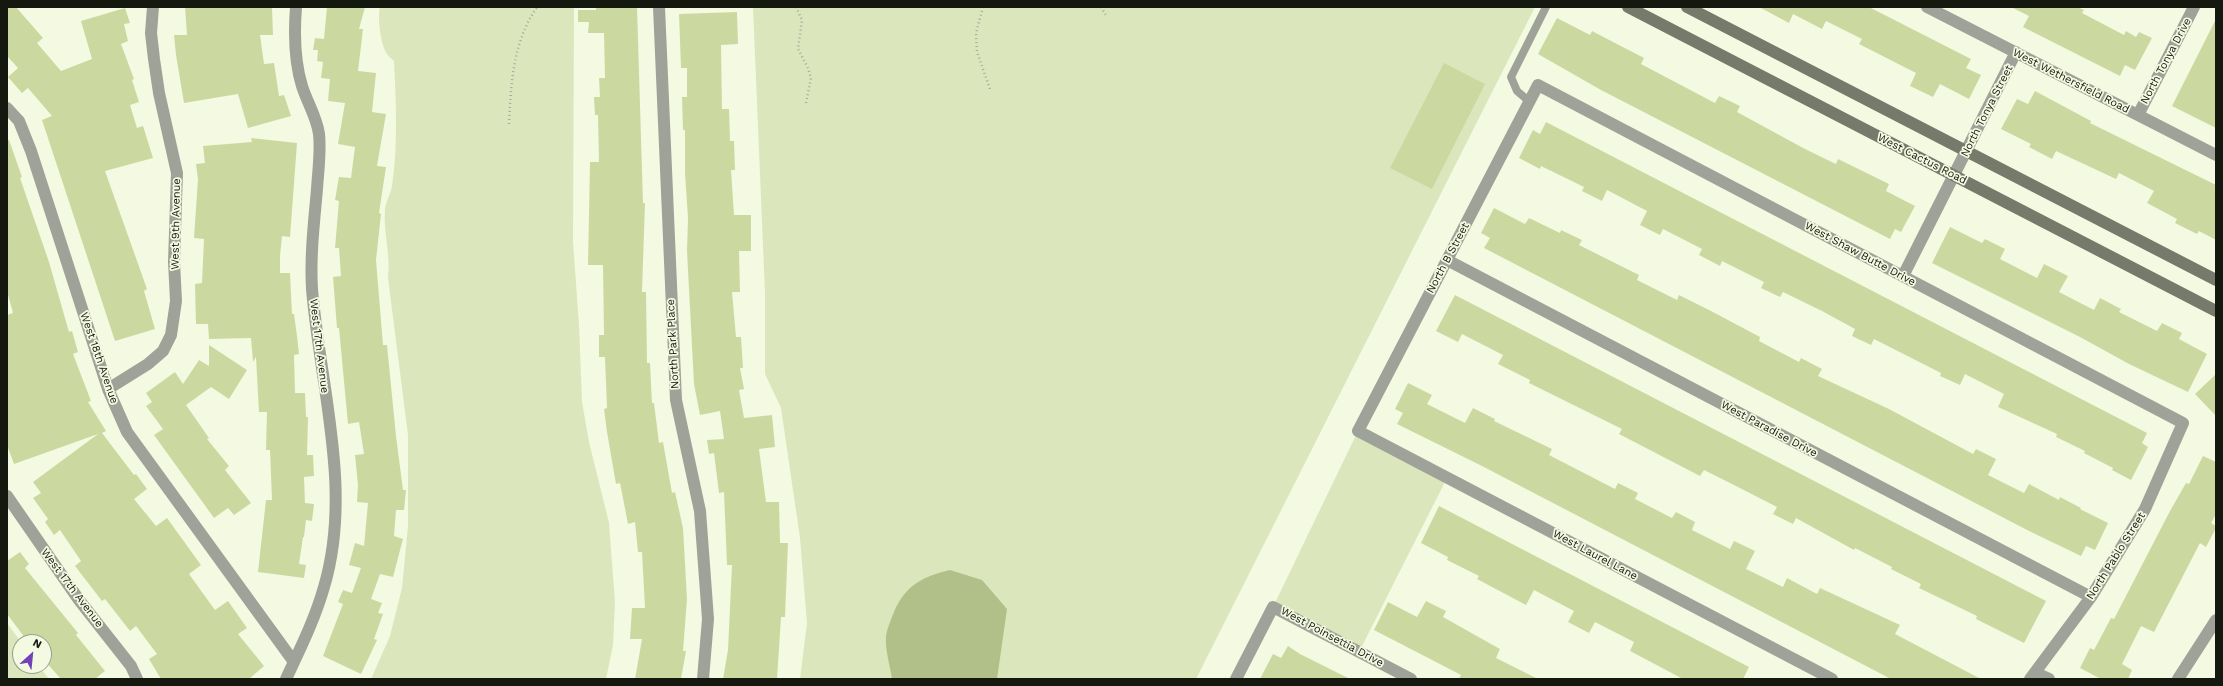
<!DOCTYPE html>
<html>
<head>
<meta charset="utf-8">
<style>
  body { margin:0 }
  #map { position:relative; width:2223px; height:686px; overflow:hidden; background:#f3fae1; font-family:"Work Sans",sans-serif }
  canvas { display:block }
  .frame { position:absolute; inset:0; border:8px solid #15180f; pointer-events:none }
  .north { position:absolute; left:12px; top:634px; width:40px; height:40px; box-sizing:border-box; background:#f3fae1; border:1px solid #9aa08d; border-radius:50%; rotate:27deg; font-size:11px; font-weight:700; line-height:16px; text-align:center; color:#15180f }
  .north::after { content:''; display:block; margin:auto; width:14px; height:18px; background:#7441b8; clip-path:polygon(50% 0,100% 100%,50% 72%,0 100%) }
</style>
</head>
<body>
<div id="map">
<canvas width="2223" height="686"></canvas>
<div class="frame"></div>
<div class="north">N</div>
</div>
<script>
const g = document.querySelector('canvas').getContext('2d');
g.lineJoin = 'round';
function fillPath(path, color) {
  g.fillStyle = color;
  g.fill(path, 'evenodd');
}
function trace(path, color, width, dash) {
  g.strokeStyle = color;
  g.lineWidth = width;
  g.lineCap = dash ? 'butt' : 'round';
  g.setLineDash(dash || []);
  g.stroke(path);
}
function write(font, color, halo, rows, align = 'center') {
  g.font = font + ' "Work Sans",sans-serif';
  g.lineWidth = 3.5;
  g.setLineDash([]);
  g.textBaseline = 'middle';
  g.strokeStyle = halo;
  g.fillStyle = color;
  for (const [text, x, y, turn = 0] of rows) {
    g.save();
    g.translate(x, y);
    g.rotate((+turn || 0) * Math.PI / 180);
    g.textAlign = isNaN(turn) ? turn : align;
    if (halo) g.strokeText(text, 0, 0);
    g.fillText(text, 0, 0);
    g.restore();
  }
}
fillPath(new Path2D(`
  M380 7H574L573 242 579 325 582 402 589 442 609 523 615 602 613 645 606 679H371L390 636 402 588 408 526V435L388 278C391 256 383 231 385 209 386 201 391 193 392 186 398 145 396 102 394 61 392 59 389 57 387 54 381 46 377 17 380 7Z
  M753 7H1535L1196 679H800L807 623 800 538 781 408 765 374V294Z
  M1358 431 1447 478 1359 652 1273 607Z
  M7 623 21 642 20 666H39L49 679H7Z`), '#dbe6bc');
fillPath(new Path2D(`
  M950 570 982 580 1007 609 997 679H892C890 665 885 650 886 636 887 628 891 620 894 612 905 586 923 576 950 570Z`), '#b1bf88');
fillPath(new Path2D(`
  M7 7H16L43 38 37 43 61 71 92 59 81 21 125 8 130 23 124 24 128 41 121 44 134 79 132 80 139 102 130 105 137 128 143 126 153 158 105 171 147 289 144 291 155 329 115 341 42 120 52 116 28 88 22 93 8 77 18 68 7 56Z
  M185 7H272L273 35H260L264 64 274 63 279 96 284 95 291 116 248 128 238 94 184 103 176 55 174 35H187Z
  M327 7H365L359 29H363L358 71 376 73 372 112 386 114 377 166 386 167 379 213 381 214 376 260 383 345H387L396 436 403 490H406L404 510H396L394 536 403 539 393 577 380 574 371 599 382 603 378 613 383 614 374 639 377 640 361 674 323 656 343 604 338 602 343 590 352 593 361 568 349 565 355 543 364 546 368 503 357 502 358 485 355 455 364 454 359 422 348 424 339 328H337L333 277 341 276 339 248H335L339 201 335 200 339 177 351 178 355 147 338 144 345 103 328 101 330 79 321 78 323 62 317 61 318 50H313L315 38 324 39Z
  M596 7H637L643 203H645L642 292H646L647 363H650L652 403H654L659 443 663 442 672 493 675 492 683 528 687 599 683 651H686L681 679H635L642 639H630L632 608H645L642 552H638L635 522 628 524 620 483 616 484 607 432 604 409 607 408 605 357H599V335H604L603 265H588L590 162H599L598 115H595L594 97H600L599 78H605L604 33H588L589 22H578V10H596Z
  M1759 7H1869L1971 59 1966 68 1981 75 1969 99 1940 84 1933 97 1910 86 1916 73 1859 44 1862 39 1826 21 1822 29 1793 14 1789 23Z
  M2011 7H2077L2084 10 2082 13 2124 35 2126 31 2136 37 2139 32 2152 38 2135 70 2125 65 2120 76 2023 27 2029 16Z
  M737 12 738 44 721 45 722 109H729L730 141H734L735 170H731L734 215H751V251H739L740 292H732L736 337H741L743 368H740L744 389 739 390 744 418 772 415 775 447 759 449 766 502H779L780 543H788L785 617H781L777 679H723L728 650 732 565H727L724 492 719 493 714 453 709 454 707 440 724 439 720 411 700 415 694 384 687 251 688 218 685 173V130H683L682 97H687V68H681L679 14Z
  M1557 18 1590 35 1592 31 1644 58 1641 64 1715 103 1719 96 1740 106 1737 112 1805 149 1836 164 1838 159 1889 184 1886 191 1915 206 1901 232 1895 229 1890 239 1601 90 1538 54Z
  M2216 19V128L2172 106Z
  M1444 63 1485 84 1432 189 1390 168Z
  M2035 91 2091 121 2090 123 2216 185V240L2199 231 2197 234 2175 223 2177 219 2147 203 2154 191 2119 173 2116 179 2056 151 2052 159 2029 147 2031 144 2001 129 2017 99 2028 104Z
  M1546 122 2147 433 2142 443 2148 447 2131 480 2112 470 2113 468 2084 453 2085 451 2056 437 2057 434 1998 407 2004 394 1965 374 1960 385 1940 376 1941 373 1874 339 1871 345 1852 336 1855 329 1822 311 1783 292 1780 297 1761 288 1764 282 1722 261 1720 266 1699 255 1702 249 1663 229 1660 235 1640 225 1647 211 1607 190 1602 201 1582 191 1584 187 1541 166 1540 169 1519 158 1533 130 1540 134Z
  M251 138 297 143 290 237 282 236 280 256V273H290L292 314H294L297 336 299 354 294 355 295 393H305L306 417H308L307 455H313L314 476 304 477 305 503 314 504 312 521 306 520 304 537H303L299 564 306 565 304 578 258 572 266 500H272L270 450H266L267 412H259L256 357 253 362 251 338 209 339 208 324H196L195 284 202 283 204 239 194 238 198 179 196 164 205 163 203 146 252 142Z
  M7 140H9L22 177 20 178 49 262 69 332 72 331 78 352 73 354 91 401 88 402 106 431 102 433 134 475 136 474 147 489 134 499 156 526 167 518 201 565 189 574 215 610 228 601 247 628 238 634 264 666 249 679H161L149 659 157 654 136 626 130 631 105 599 102 601 75 566 81 561 60 530 54 535 45 522 48 519 33 498 41 493 33 482 98 434 14 464 7 445V315L13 313 7 291Z
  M1494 208 1525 224 1529 218 1560 233 1561 230 1582 240 1579 245 1639 275 1637 280 1677 300 1679 295 1711 311 1760 337 1759 341 1799 362 1801 358 1822 369 1818 376 1889 409 1973 454 1976 449 1996 459 1988 475 2024 493 2029 484 2059 500 2060 497 2081 508 2080 509 2108 523 2095 550 2086 546 2081 556 2031 532 1484 248 1490 238 1481 233Z
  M1950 227 1982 243 1985 239 2005 249 2000 259 2037 278 2044 264 2068 276 2059 292 2094 310 2100 298 2121 309 2119 312 2157 331 2162 323 2182 333 2179 339 2207 354 2188 392 2129 364 2080 337 1932 263Z
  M1455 295 2046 601 2024 643 1976 619 1977 616 1919 588 1921 584 1891 569 1892 567 1855 548 1854 550 1796 518 1793 524 1773 514 1777 507 1734 485 1704 470 1700 476 1619 434 1622 429 1529 383 1530 380 1498 364 1503 355 1462 334 1458 342 1436 331Z
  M209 345 247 370 229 399 211 387 186 405 209 438 207 439 229 466 225 470 251 503 234 515 228 508 214 518 154 435 163 429 146 406 152 402 146 393 175 372 183 384 199 360 209 366Z
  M2216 374V416L2195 394Z
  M1408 383 1432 395 1427 404 1465 423 1473 408 1495 419 1494 421 1552 449 1549 455 1615 489 1618 483 1638 493 1635 499 1672 518 1676 512 1695 522 1692 530 1730 549 1734 541 1755 551 1746 569 1783 587 1787 578 1817 594 1820 588 1900 625 1895 634 1981 679H1891L1482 466 1397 424 1403 413 1395 409Z
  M2203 456 2216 462V514L2211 523 2216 526V528L2206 547 2200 543 2154 632 2141 626 2122 664 2132 670 2128 679H2101L2080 668 2090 648 2094 650 2111 618 2114 619 2170 511 2186 483 2189 484Z
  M1439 506 1749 667 1743 679H1683L1630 651 1634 642 1595 622 1589 633 1568 622 1574 611 1534 590 1526 605 1477 579 1479 576 1447 560 1448 557 1421 543Z
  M20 552 29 564 25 568 78 633 76 635 105 671 95 679H61L44 660V642H28L7 614V561Z
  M1426 601 1446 611 1443 617 1500 649 1496 658 1538 679H1459L1461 675 1374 630 1388 602 1417 617Z
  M1288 646 1300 654 1350 679H1260L1273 654 1281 658Z`), '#cbd9a1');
trace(new Path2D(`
  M796 7 802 20 798 49 808 68 811 78 806 103
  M983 7 976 33 977 52 990 89
  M1101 7 1107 17
  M509 124C511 82 513 42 537 7`), '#a6ac98', 2.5, [1, 3]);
trace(new Path2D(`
  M1530 102 1517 91 1511 77 1546 7`), '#9fa298', 8);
trace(new Path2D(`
  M659 7 676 400 700 511 708 619 703 679
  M1927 7 2216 155
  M7 108 19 121 31 151 108 389 127 432 294 662
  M2138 115 2194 7
  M1447 260 2091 597
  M1903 276 2016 52
  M108 389 148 364 163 351 171 335 176 301 174 262 177 173 159 93 154 59 151 33 153 7
  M7 496 79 600 131 666 137 679
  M2036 673 2049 679
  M286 679C300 649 315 619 324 587 353 490 320 387 312 289 310 256 314 223 317 189 318 172 321 152 319 134 317 118 307 102 302 86 294 60 294 33 296 7
  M1236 679 1273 607 1411 679
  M1832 679 1358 431 1538 85 2183 423 2145 509 2091 597 2030 679
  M2178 679 2216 620`), '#9fa298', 12);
trace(new Path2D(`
  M1628 7 2216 311
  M1687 7 2216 280`), '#767a6b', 12);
write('11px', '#15180f', '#f3fae1', [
  ["North Tonya Drive",2166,61,-62],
  ["West Wethersfield Road",2071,81,27],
  ["North Tonya Street",1987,111,-63],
  ["West Cactus Road",1922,159,27],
  ["West 9th Avenue",176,224,-89],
  ["West Shaw Butte Drive",1860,254,28],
  ["North B Street",1448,258,-62],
  ["North Park Place",673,344,-93],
  ["West 17th Avenue",319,346,83],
  ["West 18th Avenue",99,358,71],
  ["West Paradise Drive",1769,429,28],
  ["West Laurel Lane",1595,555,28],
  ["North Pablo Street",2116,556,-58],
  ["West 17th Avenue",72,588,53],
  ["West Poinsettia Drive",1332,637,28]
]);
</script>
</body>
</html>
